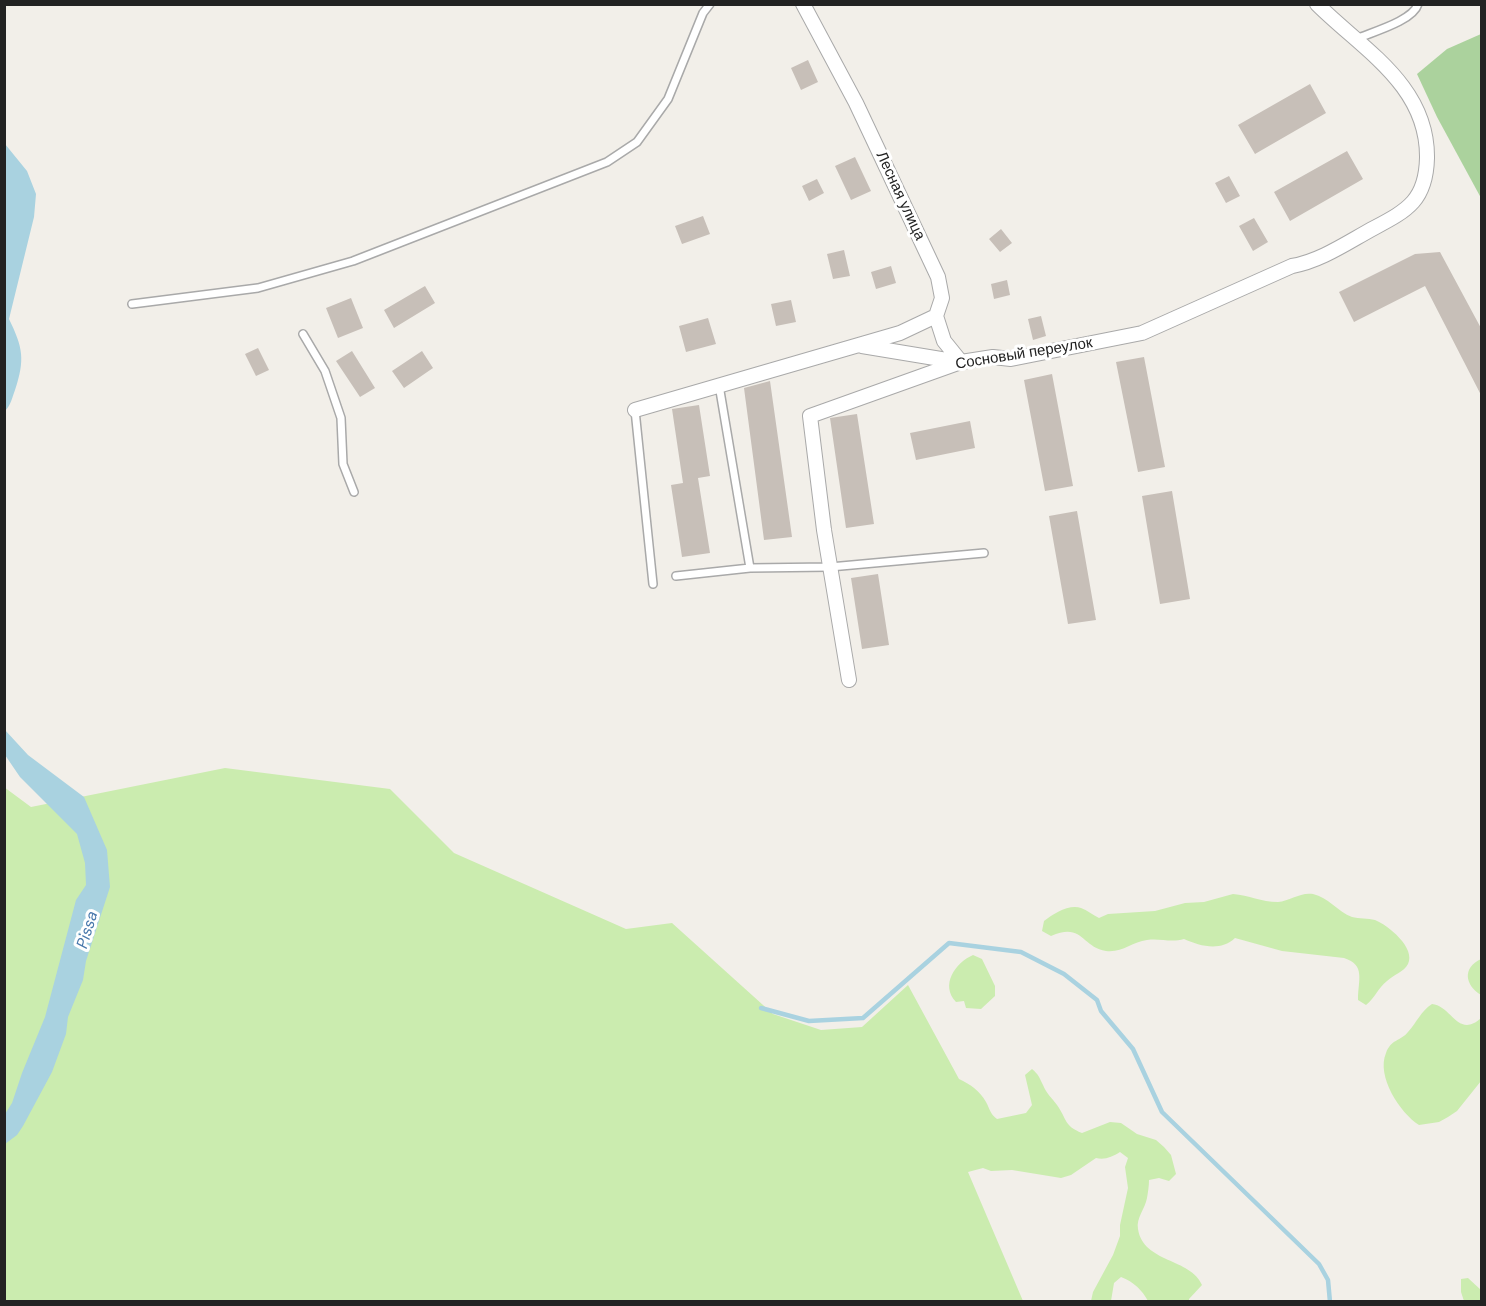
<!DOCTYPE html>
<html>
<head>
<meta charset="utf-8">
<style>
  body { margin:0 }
  #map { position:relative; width:1486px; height:1306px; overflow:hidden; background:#f2efe9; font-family:"DM Sans",sans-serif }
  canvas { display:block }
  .frame { position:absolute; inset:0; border:6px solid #222; pointer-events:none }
</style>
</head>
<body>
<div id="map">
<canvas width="1486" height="1306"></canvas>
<div class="frame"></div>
</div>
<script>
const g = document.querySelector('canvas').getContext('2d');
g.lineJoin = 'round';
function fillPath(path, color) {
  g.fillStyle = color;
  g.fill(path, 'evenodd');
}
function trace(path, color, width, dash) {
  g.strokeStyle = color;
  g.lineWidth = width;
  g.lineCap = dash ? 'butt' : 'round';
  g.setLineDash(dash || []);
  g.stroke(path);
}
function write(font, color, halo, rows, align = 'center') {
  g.font = font + ' "DM Sans",sans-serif';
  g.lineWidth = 6;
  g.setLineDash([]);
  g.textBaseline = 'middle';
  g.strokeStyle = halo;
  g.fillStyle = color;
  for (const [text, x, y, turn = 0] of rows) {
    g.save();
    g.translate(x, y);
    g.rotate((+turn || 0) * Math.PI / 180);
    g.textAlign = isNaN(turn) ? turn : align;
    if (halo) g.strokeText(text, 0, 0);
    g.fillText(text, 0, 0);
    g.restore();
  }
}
fillPath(new Path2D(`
  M225 768 390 789 454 853 626 929 672 923 773 1014 821 1030 862 1027 908 985 959 1079C970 1084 980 1091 986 1102 990 1109 990 1114 997 1119L1026 1113 1032 1105 1025 1075 1032 1069C1039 1075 1039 1077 1043 1085 1046 1093 1052 1098 1057 1105 1067 1119 1064 1126 1082 1133L1110 1122 1121 1123 1137 1134 1156 1140 1164 1147 1171 1155 1176 1174 1169 1181 1159 1178 1149 1180C1149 1186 1148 1192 1147 1198 1145 1209 1136 1218 1138 1229 1143 1263 1191 1258 1202 1285L1189 1299V1301H1148C1142 1290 1134 1282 1121 1277L1114 1283 1111 1301H1091L1093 1292 1113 1255 1120 1236V1225L1128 1188 1125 1167 1128 1158 1120 1152C1112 1157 1105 1160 1096 1158L1071 1175 1061 1178 1012 1170 991 1171 983 1168 968 1172 1023 1301H5L4 787 31 807Z
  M1233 894C1249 895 1261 902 1278 902 1290 901 1300 892 1313 894 1328 897 1338 912 1352 917 1359 919 1368 918 1375 920 1388 925 1416 948 1408 964 1404 972 1393 975 1387 981 1378 988 1375 998 1366 1005L1358 1000C1358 980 1366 965 1344 958L1282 951 1235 938C1220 952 1200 946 1184 939 1171 943 1160 938 1147 940 1132 942 1122 953 1106 951 1081 947 1083 922 1051 936L1042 931 1044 921C1053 914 1069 904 1081 908 1087 910 1093 915 1099 918L1108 914 1155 911 1185 903 1204 902Z
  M973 955 982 959 995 986V996L981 1009 966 1008 964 1001 956 1002C940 985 955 963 973 955Z
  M1481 959V995C1465 985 1462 968 1481 959Z
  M1432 1004C1452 1006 1458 1039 1481 1018V1081L1457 1111 1448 1117 1439 1122 1419 1125C1400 1113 1376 1076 1386 1053 1391 1039 1401 1041 1408 1032 1417 1022 1421 1011 1432 1004Z
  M1468 1278 1481 1290V1301H1464L1461 1292V1279Z`), '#cbecaf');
fillPath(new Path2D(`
  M1481 34V198L1437 117 1417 74 1447 49Z`), '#abd29d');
fillPath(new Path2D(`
  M5 144 27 171 36 194 34 217 9 319C23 348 25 359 15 390 12 398 11 405 5 411Z
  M5 730 28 755 84 797 107 850 110 887 86 961 83 980 68 1017 66 1034 52 1072 23 1126 17 1135 5 1144V1114L12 1103 22 1073 45 1017 76 900 86 885 85 863 77 834 20 777 5 755Z`), '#a9d2e0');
trace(new Path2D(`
  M761 1008 809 1021 863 1018 949 943 1021 952 1064 974 1097 1000 1101 1011 1133 1049 1162 1112 1319 1264 1328 1280 1330 1302`), '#a9d2e0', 4.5);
fillPath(new Path2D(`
  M808 60 818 82 801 90 791 68Z
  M1310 84 1326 113 1255 154 1238 125Z
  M1347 151 1363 179 1290 221 1274 192Z
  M855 157 871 191 851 200 835 166Z
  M1229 176 1240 196 1226 203 1215 183Z
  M817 179 824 193 809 201 802 186Z
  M703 216 710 234 682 244 675 226Z
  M1254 218 1268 242 1253 251 1239 226Z
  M1001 229 1012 243 1000 252 989 239Z
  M844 250 850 276 833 279 827 254Z
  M1440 252 1482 330V397L1425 286 1354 322 1339 292 1415 254Z
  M891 266 896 283 876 289 871 272Z
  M1007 280 1010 295 994 299 991 284Z
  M425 286 435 303 394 328 384 310Z
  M351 298 363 328 338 338 326 308Z
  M791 300 796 322 776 326 771 304Z
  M1041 316 1046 336 1033 340 1028 319Z
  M708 318 716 344 686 352 679 326Z
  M258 348 269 370 256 376 245 354Z
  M352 351 375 388 360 397 336 361Z
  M422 351 433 368 404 388 392 371Z
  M1144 357 1165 467 1138 472 1116 362Z
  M1052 374 1073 486 1045 491 1024 380Z
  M770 381 792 537 764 540 744 388Z
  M699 405 710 476 698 478 710 553 682 557 671 485 683 483 672 409Z
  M857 414 874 524 846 528 830 418Z
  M970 421 975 448 916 460 910 433Z
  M1172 491 1190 599 1160 604 1142 496Z
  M1077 511 1096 620 1068 624 1049 516Z
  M878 574 889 645 862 649 851 578Z`), '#c7bfb8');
const service = new Path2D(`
  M1356 39C1372 32 1413 21 1418 4
  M132 304 258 288 353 261 607 162 637 142 668 99 703 13 710 4
  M303 334 325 371 341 418 343 464 354 492
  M719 385 750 568
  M635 410 653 584
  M676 576 750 568 830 567 984 553`);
const minor = new Path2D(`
  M936 316 944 341 961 362
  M862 346 959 362
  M635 410 900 333 936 316 942 298 938 277 856 103 803 4
  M849 680 824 530 810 416 961 362 993 357 1011 359 1142 333 1292 266C1321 261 1348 242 1374 228 1408 210 1426 200 1427 158 1428 85 1362 49 1317 4`);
trace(service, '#a9a9a9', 10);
trace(minor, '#a9a9a9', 16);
trace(service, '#fff', 7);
trace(minor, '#fff', 14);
write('15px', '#222', '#fff', [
  ["Лесная улица",900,196,65],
  ["Сосновый переулок",1024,354,-9]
]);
write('italic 16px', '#4878ac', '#fff', [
  ["Pissa",88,930,-73]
]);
</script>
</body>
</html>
